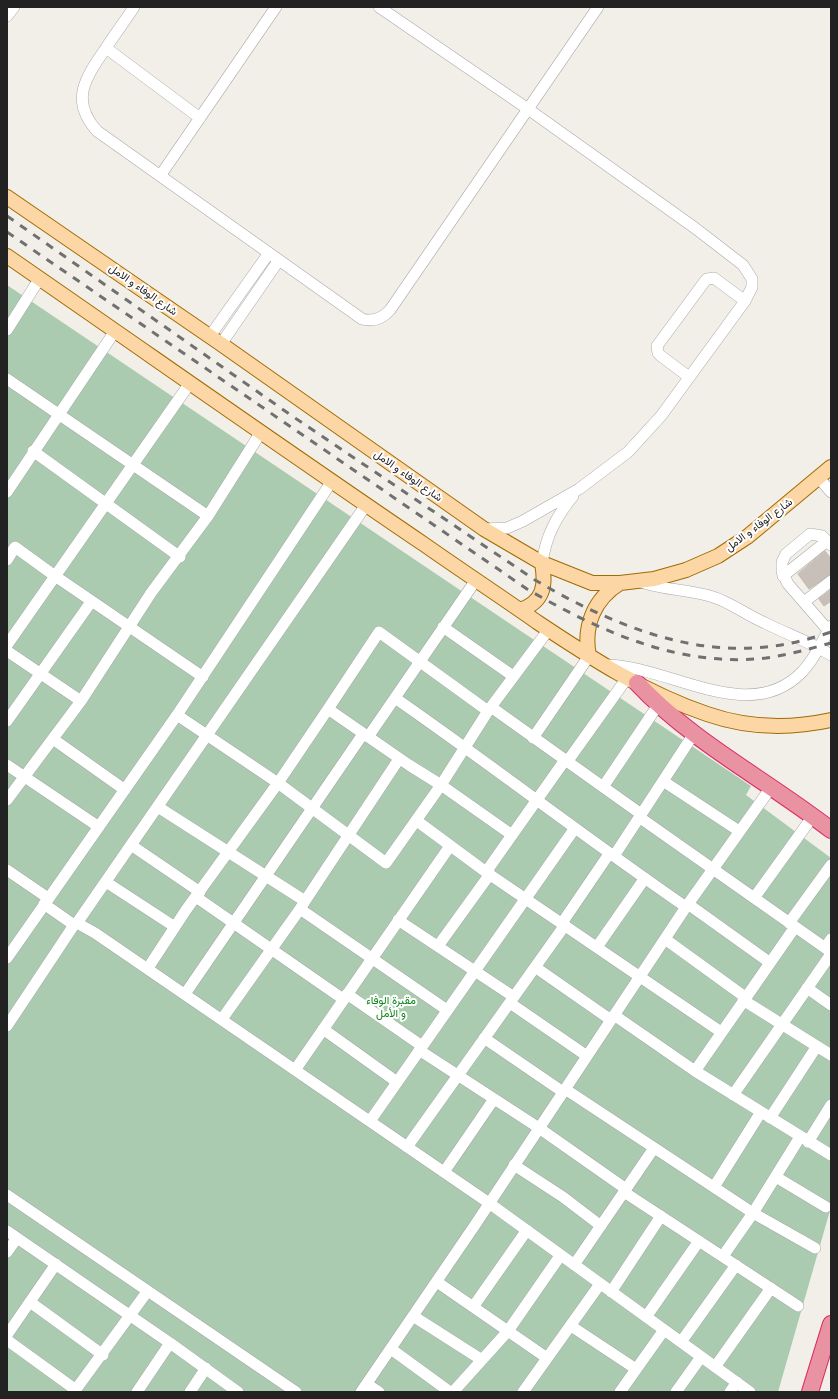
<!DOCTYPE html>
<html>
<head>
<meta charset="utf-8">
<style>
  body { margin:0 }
  #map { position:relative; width:838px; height:1399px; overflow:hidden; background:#f2efe9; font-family:"Open Sans",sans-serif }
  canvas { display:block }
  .frame { position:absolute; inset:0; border:8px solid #222; pointer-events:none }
</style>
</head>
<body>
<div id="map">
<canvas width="838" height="1399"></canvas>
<div class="frame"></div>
</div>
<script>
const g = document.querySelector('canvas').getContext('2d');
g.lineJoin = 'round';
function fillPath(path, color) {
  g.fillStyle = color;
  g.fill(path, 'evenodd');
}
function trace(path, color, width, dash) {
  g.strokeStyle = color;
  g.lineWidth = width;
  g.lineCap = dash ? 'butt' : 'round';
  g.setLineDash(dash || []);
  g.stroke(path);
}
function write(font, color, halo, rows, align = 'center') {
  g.font = font + ' "Open Sans",Vazirmatn,sans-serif';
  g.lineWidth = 4;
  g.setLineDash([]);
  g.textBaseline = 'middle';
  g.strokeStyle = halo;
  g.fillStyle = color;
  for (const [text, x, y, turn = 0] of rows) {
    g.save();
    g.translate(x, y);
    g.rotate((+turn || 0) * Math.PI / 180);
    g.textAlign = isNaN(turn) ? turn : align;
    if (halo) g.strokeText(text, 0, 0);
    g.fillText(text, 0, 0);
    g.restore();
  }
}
fillPath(new Path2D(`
  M7 285 751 786 746 795 831 858V1207L778 1392H7Z`), '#aacbaf');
const building = new Path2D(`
  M825 551 831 559V574L809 589 798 574Z
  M831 590V601L824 606 819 599Z`);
fillPath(building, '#c7bfb8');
trace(building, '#c4b6ab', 1);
const minor = new Path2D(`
  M134 7C125 21 115 34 106 48 86 77 69 100 97 131L362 319C373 322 382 319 390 310L598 7
  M379 7 528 109 695 228 743 265 752 279V287L745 301 661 416 628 452 579 489 523 521 507 528 484 529
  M7 16 14 7
  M106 48 200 118
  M160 176 276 7
  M7 330 40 278
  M210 336 269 253
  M221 344 279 260
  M689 377 661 356 658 353 657 346 705 281 707 279 714 278 745 301
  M7 379 208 516
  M33 451 180 557
  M819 478 831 492
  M7 492 115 331
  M7 560 15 547 55 576 203 677
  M542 563C546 536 556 517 573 496
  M783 576 827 541
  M638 581C661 590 686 589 710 596 729 601 746 615 765 623 787 634 810 642 831 655
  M804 602 831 581
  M443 627 513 676
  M828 630 788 584 782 572V562L786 554 810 534 822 536 831 545
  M7 645 190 383
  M7 651 81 701
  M606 665C668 665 749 727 802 672 815 659 822 641 831 626
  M395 698C493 766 587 839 686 907
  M491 707 641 814
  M328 709 379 632 488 711
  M177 715 278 783 328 709 409 765 441 785 488 711 549 629
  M7 721 91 602
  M368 737 476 580
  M533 738 589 656
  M53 739 125 790
  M567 762 627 678
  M7 765 99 827
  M663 781 739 831
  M603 787 658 705
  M7 800 81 701 151 593 208 516 261 432
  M158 807 305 901 300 909 447 1010
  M639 817 831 952
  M417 821 486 872 721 1032
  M131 845 200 892
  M614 856 693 735
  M7 870 48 898
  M486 872 565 760
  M106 882 175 927
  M196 897 343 999
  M754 898 813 816
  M305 901 399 759
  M44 904 74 925 77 923 95 933 489 1203 750 1392
  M688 904 769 962
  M398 920 514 997
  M77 923 366 505
  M562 923 609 854
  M789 923 831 865
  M665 939 745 997
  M438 946 490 874
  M597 947 645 878
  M825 948 831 939
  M7 958 177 715 332 481
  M535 967 611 1020
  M148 968 186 910 278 783 386 863 441 785 512 835
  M807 988 831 1005
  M185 994 363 734
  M347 994 422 1046
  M743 1000 831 1055
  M510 1003 587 1056
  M614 1015 695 1071 831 1155
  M222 1019 300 909
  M7 1026 74 925
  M323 1029 397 1082
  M484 1038 563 1092
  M419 1050 539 1128 626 1189
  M295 1070 450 846
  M695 1071 795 927
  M565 1089 753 1213 800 1137
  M733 1095 831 954
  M770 1118 817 1046
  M370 1121 575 828
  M808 1142 831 1105
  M407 1147 565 925
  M514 1165 563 1197 601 1226
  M444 1172 494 1099
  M776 1177 826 1207
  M714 1187 761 1112
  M624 1192 798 1306
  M7 1195 296 1392
  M7 1231 170 1343 238 1392
  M7 1252 17 1238
  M723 1256 753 1213 815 1248
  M574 1265 654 1148
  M437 1282 547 1358
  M611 1292 661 1216
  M30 1302 103 1355
  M473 1307 527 1230
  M413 1316 482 1360
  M646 1317 699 1241
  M571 1326 636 1369
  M7 1335 56 1264
  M7 1340 76 1390
  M681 1342 736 1265
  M391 1349 450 1392
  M715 1367 771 1288
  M367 1384 379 1392
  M74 1392 147 1292
  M137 1392 170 1343
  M190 1392 206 1368
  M361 1392 475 1225 686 907 772 786
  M453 1392 508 1331 560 1256
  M523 1392 600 1284
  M620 1392 664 1330
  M676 1392 701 1357
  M730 1392 737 1382`);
const major = new Path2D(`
  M7 197 221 344 484 529 542 563 592 583H620L654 579 686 570 718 556 747 537 831 467
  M7 256C146 352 285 450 425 545 462 571 500 596 537 622 591 658 645 693 707 714 747 728 790 729 831 720
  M520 610C544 602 546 585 542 563
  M589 656C583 626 594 599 620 583`);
const highway = new Path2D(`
  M637 683C693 743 767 780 831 830
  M810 1392 831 1324`);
trace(minor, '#a9a9a9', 12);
trace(major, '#a06b00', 16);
trace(highway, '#dc2a67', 18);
trace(minor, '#fff', 11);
trace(major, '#fcd6a4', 14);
trace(highway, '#e892a2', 16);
trace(new Path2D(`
  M7 216 295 418 535 580C603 620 684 656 766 647 788 645 810 639 831 632
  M7 232 527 589C599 631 680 668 766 658 788 655 809 649 831 643`), '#707070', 3, [8, 8]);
write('11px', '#222', '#fff', [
  ["شارع الوفاء و الامل",143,290,35],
  ["شارع الوفاء و الامل",408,476,35],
  ["شارع الوفاء و الامل",759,525,-37]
]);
write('11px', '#0c8416', '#fff', [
  ["مقبرة الوفاء",391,1001],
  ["و الأمل",391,1014]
]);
</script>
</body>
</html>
